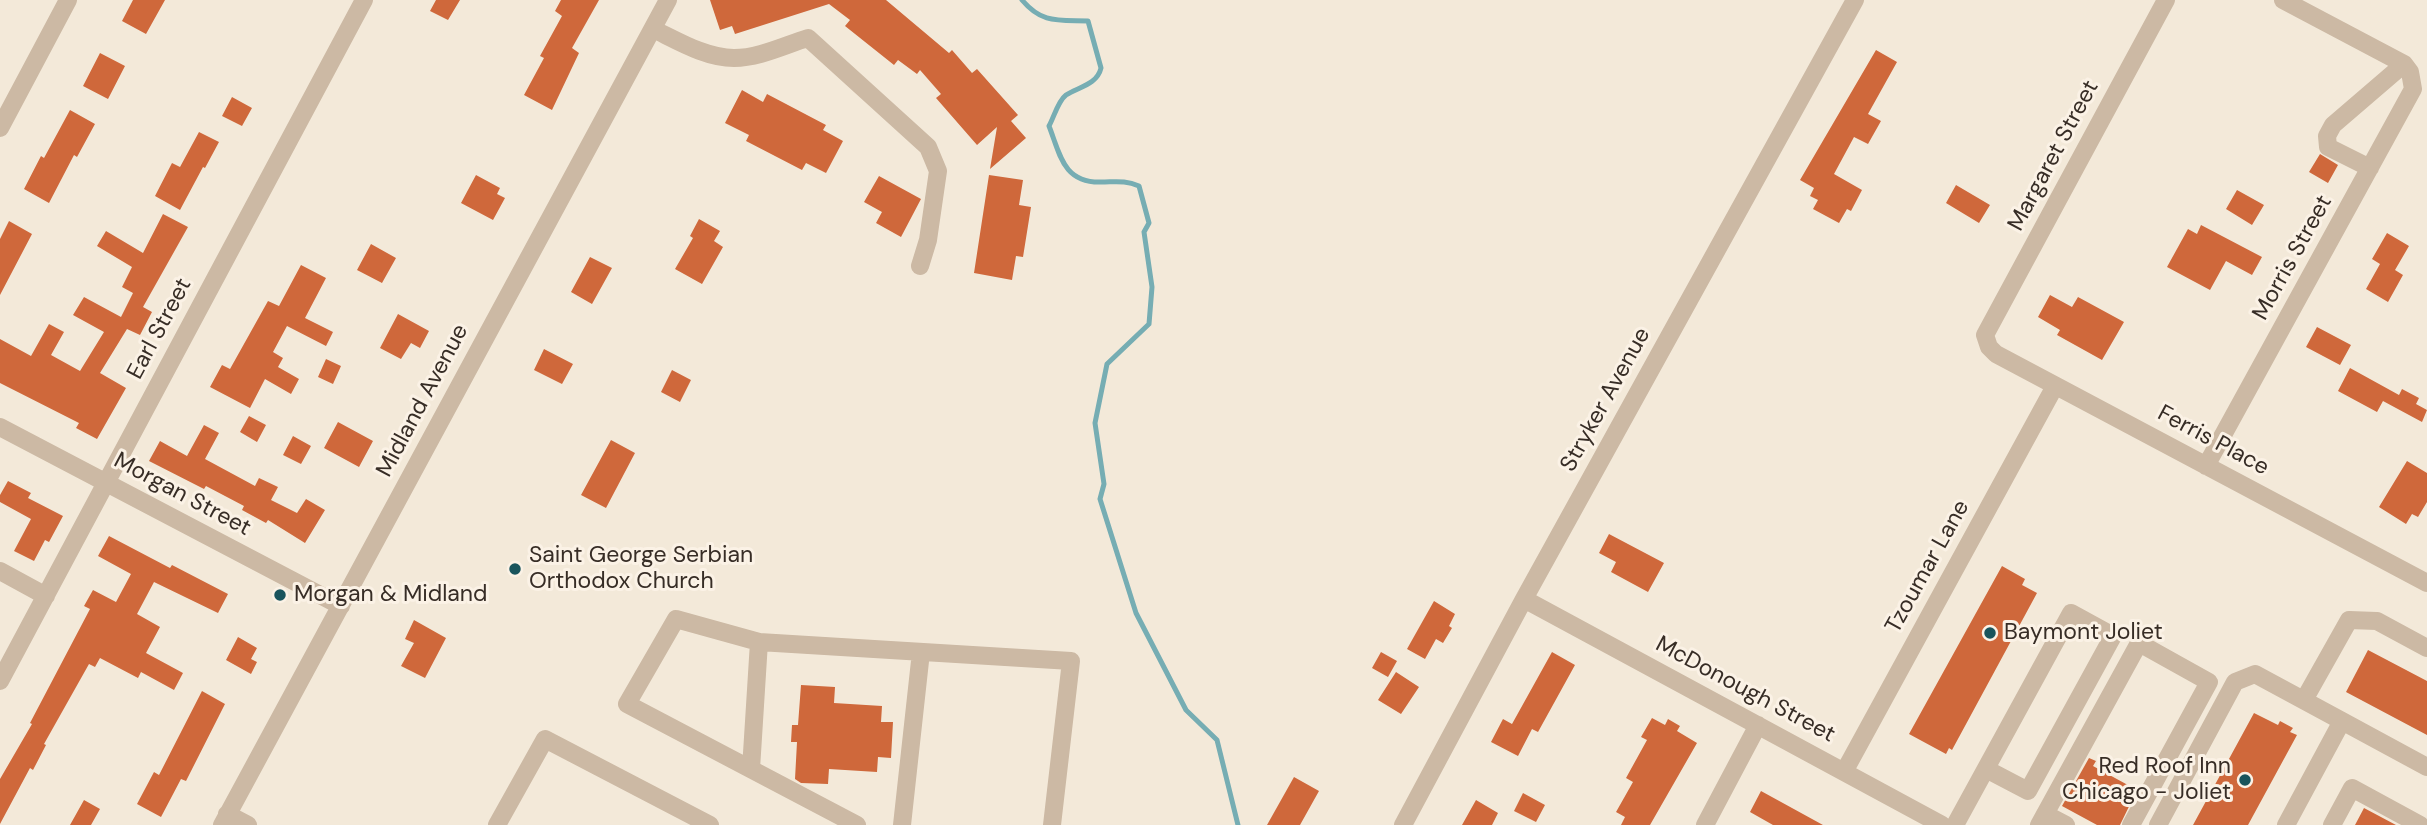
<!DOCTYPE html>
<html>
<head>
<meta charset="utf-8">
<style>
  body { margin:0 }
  canvas { display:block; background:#f3e9d9 }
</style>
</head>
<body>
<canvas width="2427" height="825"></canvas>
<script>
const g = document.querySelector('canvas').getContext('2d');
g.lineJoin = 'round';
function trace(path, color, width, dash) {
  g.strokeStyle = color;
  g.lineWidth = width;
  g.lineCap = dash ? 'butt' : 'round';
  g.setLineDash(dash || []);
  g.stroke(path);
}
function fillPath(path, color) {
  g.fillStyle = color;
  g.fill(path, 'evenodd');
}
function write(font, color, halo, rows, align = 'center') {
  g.font = font + ' "DM Sans",sans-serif';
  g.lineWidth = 6;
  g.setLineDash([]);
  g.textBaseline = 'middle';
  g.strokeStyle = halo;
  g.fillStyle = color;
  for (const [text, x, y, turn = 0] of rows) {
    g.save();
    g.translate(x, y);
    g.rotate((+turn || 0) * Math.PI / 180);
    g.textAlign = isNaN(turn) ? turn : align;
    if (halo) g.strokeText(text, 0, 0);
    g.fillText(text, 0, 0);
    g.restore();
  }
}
trace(new Path2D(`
  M1022 0C1042 24 1058 20 1088 21L1101 68C1097 85 1078 87 1066 95 1058 101 1054 117 1049 126 1060 154 1063 183 1101 182 1116 182 1125 180 1139 186L1149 223 1144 232 1152 287 1149 324 1107 364 1095 423 1104 484 1100 499 1136 613 1186 710 1217 740 1238 825`), '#76adb3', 5);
fillPath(new Path2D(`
  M133 0H165L146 34 122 21Z
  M436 0H460L448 20 430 11Z
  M561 0H599L572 48 579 53 552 110 524 95 544 58 540 56 562 16 555 11Z
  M710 0H886L949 53 952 50 972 73 977 69 1018 115 1011 121 1026 138 990 169 997 127 977 145 936 98 941 94 920 70 917 74 898 60 894 65 845 26 850 20 829 4 735 34 732 26 720 30Z
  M1876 50 1897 62 1868 114 1881 121 1868 144 1854 137 1834 174 1862 190 1851 211 1847 209 1839 223 1813 209 1818 200 1810 196 1814 188 1800 180Z
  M100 53 125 66 108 99 83 86Z
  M742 90 763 102 767 94 826 125 823 130 843 141 826 173 806 163 802 170 746 141 749 135 725 123Z
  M232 97 252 108 242 126 222 116Z
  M70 110 95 124 77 157 74 155 49 203 24 189 41 156 44 158Z
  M199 132 219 142 205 168 203 167 180 210 155 196 172 163 180 167Z
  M2320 154 2338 165 2328 183 2309 172Z
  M476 175 500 188 497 194 505 198 493 220 461 203Z
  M989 175 1023 180 1019 205 1031 207 1023 257 1016 256 1012 280 974 273Z
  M879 176 921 199 901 237 876 223 882 212 864 202Z
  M1956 185 1990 205 1979 223 1946 203Z
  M2237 190 2264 205 2252 225 2226 209Z
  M163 214 188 227 143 307 152 312 140 335 127 329 100 373 126 388 97 439 76 428 79 423 0 383V339L31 356 49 324 64 332 51 355 80 371 104 332 73 315 84 297 121 317 133 293 122 287 132 267 97 246 106 231 143 253Z
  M699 219 720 231 714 241 723 247 702 284 675 269 693 238 690 236Z
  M9 221 32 234 0 295V239Z
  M2201 225 2262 257 2252 275 2226 261 2210 290 2167 267 2188 229 2197 234Z
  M2387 233 2409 246 2395 270 2403 275 2388 302 2366 289 2380 264 2372 259Z
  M371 244 396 258 382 283 357 270Z
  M590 257 612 268 592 304 571 292Z
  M301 265 326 278 305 318 333 332 326 346 287 326 273 352 283 358 278 367 299 379 291 394 265 379 250 408 210 387 222 365 230 369 268 301 279 306Z
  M2050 295 2072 307 2078 297 2124 322 2102 360 2057 335 2060 330 2038 317Z
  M398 314 429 331 420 348 411 343 401 359 380 348Z
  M2317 327 2351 345 2340 365 2306 347Z
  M544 349 573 364 562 384 534 370Z
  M326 359 341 366 333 384 318 377Z
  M2350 368 2399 395 2402 389 2419 398 2416 404 2427 410 2422 422 2383 401 2377 412 2338 391Z
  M672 370 691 380 680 402 661 392Z
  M249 416 266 425 257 442 240 432Z
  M338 422 373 441 359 467 324 448Z
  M204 425 219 433 205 459 255 486 259 478 278 487 271 500 297 513 306 499 325 510 305 543 268 520 266 523 242 510 244 506 206 486 204 489 149 461 160 441 187 456Z
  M293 436 311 446 301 464 283 455Z
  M611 440 635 453 606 508 581 495Z
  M2407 461 2427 473V502L2418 517 2412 514 2406 524 2379 507Z
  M8 481 31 493 28 498 63 516 49 542 45 540 34 561 14 551 31 519 0 502V495Z
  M1609 534 1664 563 1648 592 1611 572 1616 562 1599 553Z
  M109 536 170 568 172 565 228 594 218 613 154 582 137 614 160 627 146 653 183 673 174 690 141 672 138 678 100 658 95 667 89 664 44 744 46 745 33 770 30 768 0 824V779L32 724 30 723 90 609 84 606 93 590 116 602 131 574 98 556Z
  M2002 566 2025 579 2022 585 2037 593 1952 750 1949 748 1946 754 1909 734Z
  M1434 601 1455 614 1449 626 1452 628 1443 643 1436 639 1425 659 1407 649Z
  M414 620 446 638 425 678 401 666 414 643 405 639Z
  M238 637 257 648 251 659 257 662 251 674 226 660Z
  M2368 650 2427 681V735L2346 692Z
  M1381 652 1397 661 1388 677 1372 668Z
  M1552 652 1575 665 1538 732 1532 729 1518 756 1491 742 1503 719 1512 724Z
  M1396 672 1419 687 1401 714 1378 700Z
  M801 685 835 687 834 703 882 706 881 722H893L891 758 878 757 877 772 829 769 828 784 801 783 795 779 797 742H791L792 725H798Z
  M202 691 225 704 186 781 181 779 161 817 137 804 154 772 159 775Z
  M2254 713 2278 725 2280 721 2293 728 2290 732 2297 735 2248 825H2193Z
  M1652 718 1665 725 1668 719 1680 726 1677 731 1697 743 1650 825H1621L1625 817 1616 812 1633 782 1626 778 1647 740 1641 737Z
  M2089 758 2096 761 2093 766 2137 790 2120 825H2097L2062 806Z
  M1294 777 1319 791 1300 825H1267Z
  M1761 791 1823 825H1773L1750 812Z
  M1523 793 1545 805 1536 822 1514 811Z
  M84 800 100 809 91 825H70Z
  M1476 800 1498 813 1492 825H1462Z
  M2364 808 2396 825H2355Z`), '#cf683b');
trace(new Path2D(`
  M2166 0 1985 335 1989 347 1996 354 2427 583
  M653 29C678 41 706 58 734 58 759 58 785 45 808 38L928 147 938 171 928 240 920 266
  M0 128 68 0
  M2370 168 2328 147 2327 136 2333 125 2404 64
  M0 427 341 606
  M2206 466 2413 89 2410 72 2404 64 2283 0
  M0 571 46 596
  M1524 599 1942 825
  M0 681 364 0
  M2304 700 2349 620 2377 621 2427 648
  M2342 721 2427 767
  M751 769 759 642
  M1844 772 2055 386
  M227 814 248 825
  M2045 814 2066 825
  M222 825 668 0
  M497 825 545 739 710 825
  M857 825 627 704 676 619 759 642 1071 661 1052 825
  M902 825 921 652
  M1403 825 1524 599 1855 0
  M1705 825 1758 725
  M1955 825C1994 754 2032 683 2071 613L2113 636 2028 791 1986 769
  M2039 825 2139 643 2209 682 2131 825
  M2158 825 2235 682 2255 674 2342 721 2286 825
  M2332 825 2352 788 2420 825`), '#ccb9a4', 18);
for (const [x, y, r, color] of [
  [515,569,7,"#19545c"],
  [280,595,7,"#19545c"],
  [1990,633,7,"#19545c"],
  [2245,780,7,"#19545c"]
]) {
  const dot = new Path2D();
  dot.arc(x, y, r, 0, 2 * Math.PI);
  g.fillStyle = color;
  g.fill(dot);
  trace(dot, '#fbf2e6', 2.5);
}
write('23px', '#372d26', '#fbf2e6', [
  ["Margaret Street",2054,156,-62],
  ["Morris Street",2293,258,-61],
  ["Earl Street",160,329,-62],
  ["Stryker Avenue",1606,400,-61],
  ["Midland Avenue",423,401,-62],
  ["Ferris Place",2213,441,28],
  ["Morgan Street",182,495,28],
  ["Tzoumar Lane",1928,567,-61],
  ["McDonough Street",1745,690,28]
]);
write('23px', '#372d26', '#fbf2e6', [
  ["Saint George Serbian",529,556],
  ["Orthodox Church",529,582],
  ["Morgan & Midland",294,595],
  ["Baymont Joliet",2004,633],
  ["Red Roof Inn",2231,767,"right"],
  ["Chicago - Joliet",2231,793,"right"]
], 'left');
</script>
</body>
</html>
